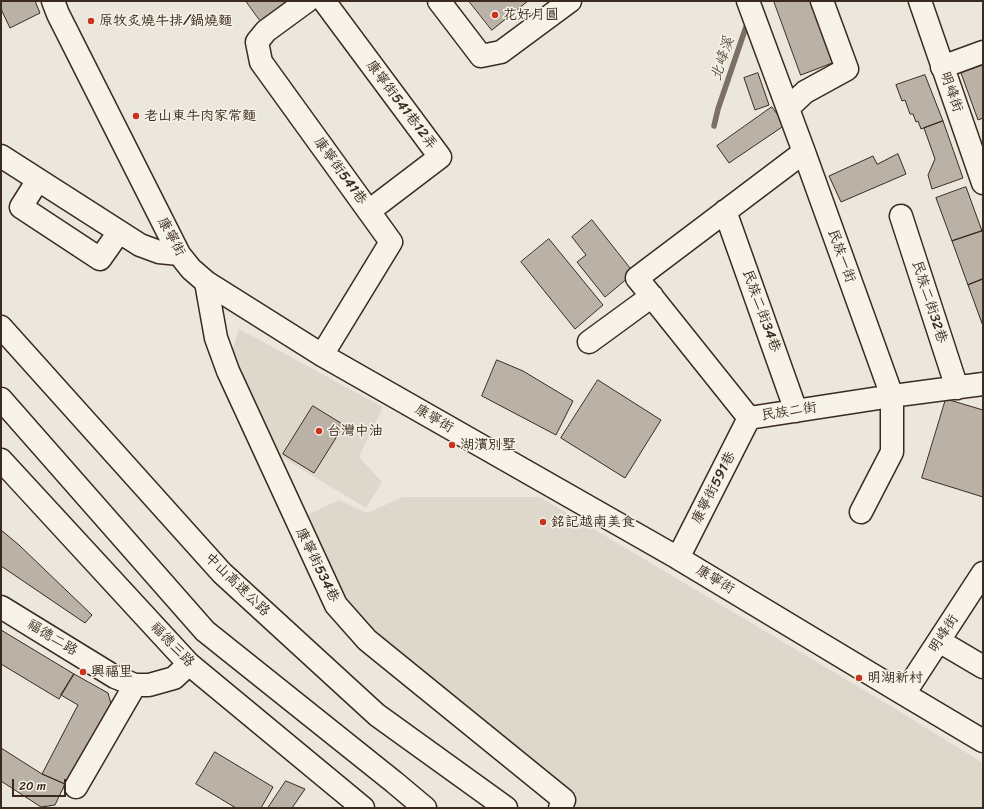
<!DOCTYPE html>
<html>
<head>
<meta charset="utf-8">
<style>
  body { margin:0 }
  #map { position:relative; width:984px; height:809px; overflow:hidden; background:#ece7dc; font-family:Sriracha,sans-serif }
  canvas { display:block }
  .frame { position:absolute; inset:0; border:2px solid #3b2a1e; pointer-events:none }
  .scale { position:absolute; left:12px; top:779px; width:54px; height:18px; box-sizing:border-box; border:2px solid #3b2a1e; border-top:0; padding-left:5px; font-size:12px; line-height:14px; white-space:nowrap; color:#3b2a1e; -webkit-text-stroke:3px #f7f3e8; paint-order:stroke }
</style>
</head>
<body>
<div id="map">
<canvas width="984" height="809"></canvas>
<div class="frame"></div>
<div class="scale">20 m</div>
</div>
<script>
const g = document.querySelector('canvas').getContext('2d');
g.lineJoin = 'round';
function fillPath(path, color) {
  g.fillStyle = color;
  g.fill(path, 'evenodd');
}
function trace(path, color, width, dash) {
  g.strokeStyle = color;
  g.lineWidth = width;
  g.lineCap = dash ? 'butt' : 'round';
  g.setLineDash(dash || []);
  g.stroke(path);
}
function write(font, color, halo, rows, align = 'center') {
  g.font = font + ' Sriracha,"LXGW WenKai TC",sans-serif';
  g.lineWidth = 3;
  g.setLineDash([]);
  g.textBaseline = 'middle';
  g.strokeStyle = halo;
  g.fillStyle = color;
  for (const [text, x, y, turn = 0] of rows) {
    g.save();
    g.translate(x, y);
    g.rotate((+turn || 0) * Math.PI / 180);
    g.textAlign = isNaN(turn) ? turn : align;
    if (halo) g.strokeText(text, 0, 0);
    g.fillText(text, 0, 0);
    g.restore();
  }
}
fillPath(new Path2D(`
  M239 329 383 407 359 457 382 482 366 508 278 455 231 353Z
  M402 497H540L894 708 983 763V808H570L361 627 305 516 339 500 368 513Z`), '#ddd7cc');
trace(new Path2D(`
  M714 126 718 109 748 21`), '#7c7064', 5.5);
const building = new Path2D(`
  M1 1H35L40 13 10 28 1 9Z
  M246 1H301L265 27Z
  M469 1H528L492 30Z
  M774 1H819L840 60 801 75Z
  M983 65V118L978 120 961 73Z
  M758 73 769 105 755 110 744 78Z
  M925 75 943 121 921 129 918 121 916 122 913 114H910L905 100 902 101 896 85Z
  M772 107 785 125 729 163 717 146Z
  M943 121 963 178 932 189 928 175 935 159 924 128Z
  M898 154 906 174 841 202 829 176 873 156 877 164Z
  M966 187 982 231 952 241 936 198Z
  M592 220 634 273 605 297 577 262 586 255 572 237Z
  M982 231 983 234V279L968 285 952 241Z
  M549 239 603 305 575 329 521 262Z
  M983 279V326L968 285Z
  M497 360 523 371 573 401 556 435 482 396Z
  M598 380 661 420 625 478 561 438Z
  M946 399 983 410V497L922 478Z
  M313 406 344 425 314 473 283 454Z
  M1 530 19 545 92 615 85 623 1 566Z
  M1 630 74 674 59 699 1 664Z
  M74 674 108 693 112 707 91 741 65 784 42 774 78 705 61 695Z
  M1 748 42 774 65 784 55 805 41 807 1 781Z
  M215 752 273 787 261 808H236L196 784Z
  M286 781 305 789 292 808H268Z`);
fillPath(building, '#bab2a7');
trace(building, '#3b2a1e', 1);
const minor = new Path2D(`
  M53 1 58 14 179 254 191 269 206 282 322 355 678 558 904 694 983 741
  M307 1 266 31 257 42 261 62 391 242 322 355
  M324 1 440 157 369 211
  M439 1 481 56 501 52 570 1
  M748 1 804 152 892 396V452L861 512
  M920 1 983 183
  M942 67 983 52
  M788 108 805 92 847 69 822 1
  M804 152 637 278 749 418 892 396 983 384
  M1 156 140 245 159 252 179 254
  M38 180 21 207 100 259 119 232
  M725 211 796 411
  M901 216 957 388
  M206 282 216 338 228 371 336 605 367 640 564 800 560 808
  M589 342 652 296
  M1 460 189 664 363 808
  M678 558 749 418
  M1 607 115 677 135 685H149L174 678 189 664
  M939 641 983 667
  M904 694 983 573
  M76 787 135 685`);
const highway = new Path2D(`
  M1 327 222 573 377 715 506 808
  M1 399 205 631 394 782 425 808`);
trace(minor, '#3b2a1e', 25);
trace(highway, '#3b2a1e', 25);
trace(minor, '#f7f3e8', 22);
trace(highway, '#f7f3e8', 22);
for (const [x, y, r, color] of [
  [495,15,4,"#c8321e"],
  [91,21,4,"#c8321e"],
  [136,116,4,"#c8321e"],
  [319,431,4,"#c8321e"],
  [452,445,4,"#c8321e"],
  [543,522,4,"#c8321e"],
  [83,672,4,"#c8321e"],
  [859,678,4,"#c8321e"]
]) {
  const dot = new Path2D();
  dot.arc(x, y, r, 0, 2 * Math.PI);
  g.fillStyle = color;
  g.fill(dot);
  trace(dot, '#f7f3e8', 1.5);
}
write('14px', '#3b2a1e', '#f7f3e8', [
  ["花好月圓",503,15],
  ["原牧炙燒牛排/鍋燒麵",99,21],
  ["老山東牛肉家常麵",144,116],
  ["台灣中油",327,431],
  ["湖濱別墅",460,445],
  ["銘記越南美食",551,522],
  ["興福里",91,672],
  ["明湖新村",867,678]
], 'left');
write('14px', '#3b2a1e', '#f7f3e8', [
  ["明峰街",951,92,71],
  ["康寧街541巷12弄",401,105,53],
  ["康寧街541巷",340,171,54],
  ["康寧街",171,237,61],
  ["民族一街",841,256,70],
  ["民族二街32巷",929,302,72],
  ["民族二街34巷",761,311,70],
  ["民族二街",789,412,-9],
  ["康寧街",434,419,30],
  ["康寧街591巷",714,488,-63],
  ["康寧街534巷",317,565,64],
  ["康寧街",715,580,31],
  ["中山高速公路",237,585,44],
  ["明峰街",944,634,-57],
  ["福德二路",52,638,31],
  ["福德三路",172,645,46]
]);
write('italic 15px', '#615347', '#f7f3e8', [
  ["北峰溪",723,59,-72]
]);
</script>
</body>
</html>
